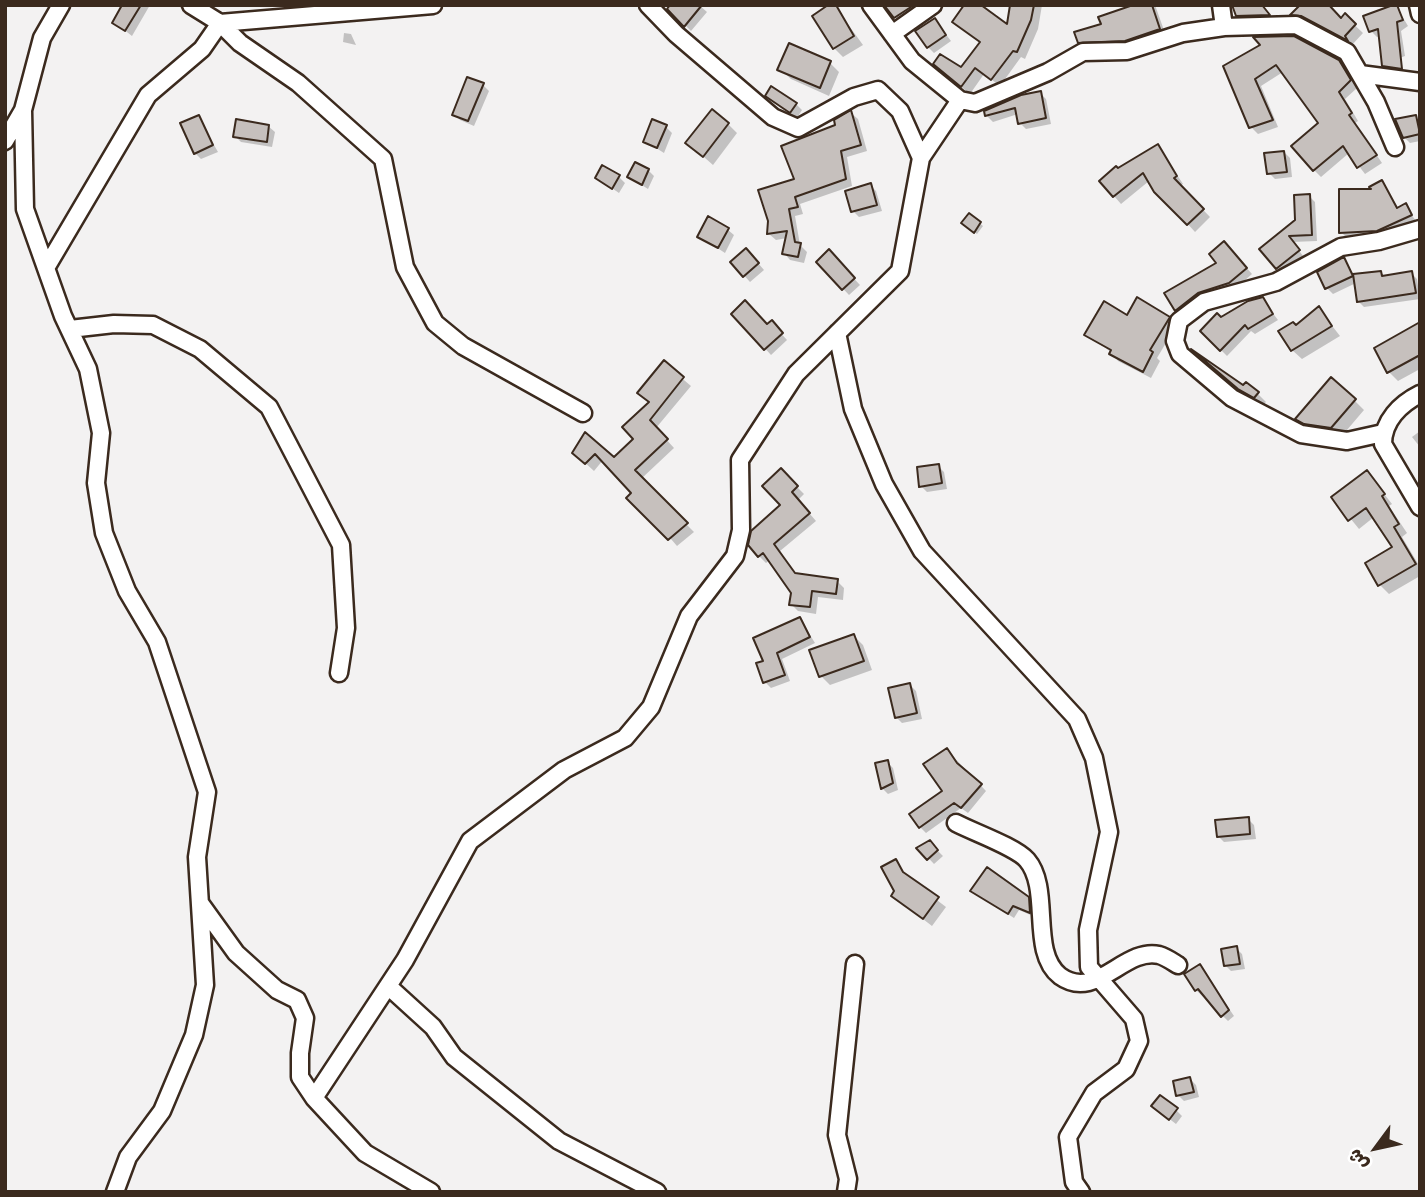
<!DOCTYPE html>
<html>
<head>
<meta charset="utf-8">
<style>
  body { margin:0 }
  #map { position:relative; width:1425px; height:1197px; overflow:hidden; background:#f3f2f2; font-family:Sriracha,"Playpen Sans Arabic",sans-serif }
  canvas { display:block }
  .frame { position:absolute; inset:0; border:7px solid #3b2a1e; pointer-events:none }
  .north { position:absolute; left:1341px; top:1113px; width:70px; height:70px; -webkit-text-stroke:5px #fff; paint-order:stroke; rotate:237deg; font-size:19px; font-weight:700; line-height:28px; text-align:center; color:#3b2a1e }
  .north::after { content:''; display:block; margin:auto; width:24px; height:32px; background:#3b2a1e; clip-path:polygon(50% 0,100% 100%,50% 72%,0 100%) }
</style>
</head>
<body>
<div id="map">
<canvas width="1425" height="1197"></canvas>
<div class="frame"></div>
<div class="north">ش</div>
</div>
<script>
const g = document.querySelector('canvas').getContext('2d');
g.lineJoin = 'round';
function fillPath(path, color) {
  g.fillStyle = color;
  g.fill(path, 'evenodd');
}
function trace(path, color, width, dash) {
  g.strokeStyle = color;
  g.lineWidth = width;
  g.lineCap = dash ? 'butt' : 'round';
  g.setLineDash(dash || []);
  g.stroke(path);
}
fillPath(new Path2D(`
  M124 5H150L132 36 114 22Z
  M699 5 707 12 691 31 669 9Z
  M834 5 863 45 843 57 834 48Z
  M910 5 917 15 902 24 895 17Z
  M1012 5H1042L1038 29 1025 59 1021 57 1000 86 984 74 970 94 943 72 961 70 981 43 954 22 1008 27Z
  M1137 5H1155L1166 36 1133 47 1086 49 1079 42Z
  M1261 5 1277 24 1247 25 1237 15Z
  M1396 6 1408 26 1401 31 1405 56 1389 62 1381 36 1377 37 1371 31 1366 17Z
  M1292 15 1341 20 1345 16 1363 33 1352 45 1311 23 1300 22Z
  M935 20 951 41 934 53 928 47Z
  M344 33 351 34 356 45 343 42Z
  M1338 61 1357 88 1345 99 1358 121 1355 123 1382 163 1365 174 1349 153 1321 177 1314 170 1320 123 1283 72 1261 86 1278 127 1258 134 1251 127 1225 67Z
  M830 63 839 72 829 96 791 79 781 70Z
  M483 85 489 91 474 126 460 120 454 114Z
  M1040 93 1046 99 1051 124 1026 129 1020 123 1018 114 993 122 987 116 986 112Z
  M767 96 796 104 802 110 797 118Z
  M851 113 858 119 867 151 847 157 852 186 800 204 803 214 795 216 800 245 807 252 804 263 790 260 784 253 787 238 776 240 769 234V221L797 180Z
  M198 117 218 152 201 159 195 153Z
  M1415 117 1420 122V141L1410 143 1404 137Z
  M728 124 737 133 713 165 688 143Z
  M268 126 275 132 272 147 241 142 235 136Z
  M666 127 672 133 664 153 645 141Z
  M1158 146 1183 184 1180 186 1210 217 1195 232 1149 181 1121 204 1101 181Z
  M1284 152 1290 158 1292 177 1275 179 1269 173Z
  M648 170 654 176 648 189 629 177Z
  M619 177 625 183 619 193 597 178Z
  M1382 182 1399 209 1405 206 1416 221 1395 233 1375 237 1347 238 1341 232Z
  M870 185 876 191 882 211 859 217 853 211Z
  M1309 196 1315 202 1317 241 1292 242 1304 257 1283 274 1262 249 1296 221Z
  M969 215 983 226 977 234 965 225Z
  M728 230 734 235 725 253 699 236Z
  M1230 249 1252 274 1235 289 1182 316 1176 310Z
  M829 252 860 285 849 295 818 262Z
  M752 256 764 270 750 282 732 262Z
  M1344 260 1355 276 1381 272 1386 278 1411 273 1417 279 1420 299 1364 307 1358 301 1356 283 1333 294 1327 288Z
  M1262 299 1278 320 1255 334 1251 331 1227 356 1202 331Z
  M1319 309 1340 336 1302 359 1292 350Z
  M734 314 777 329 787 340 771 355Z
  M1128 317 1169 318 1176 326 1157 358 1160 361 1151 378 1118 361 1111 352 1087 335Z
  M1420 325V369L1398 381 1389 372Z
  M1204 360 1258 394 1266 402 1263 405 1248 397Z
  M664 363 691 386 656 428 674 448 641 479 694 532 677 546 603 460 594 471 582 460 585 434 614 459 635 439Z
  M1355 401 1364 410 1341 437 1307 428 1297 419Z
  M1420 431V447L1412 437Z
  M938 466 944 472 947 489 927 492 921 486Z
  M781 471 804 494 798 500 816 521 780 551 796 575 837 581 844 588 843 600 818 597 816 614 798 611 791 604 792 593 770 560 766 563 759 556 782 505Z
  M1367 472 1392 504 1389 506 1407 533 1402 537 1420 567V576L1389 594 1380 585 1394 548 1374 517 1359 529 1333 497Z
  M800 619 815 643 782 659 790 681 771 688 765 682V662Z
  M854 636 863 645 872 670 830 685 821 676Z
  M910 685 916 691 922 719 902 723 896 717Z
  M947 750 986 791 968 813 961 808 926 833 920 827 944 791Z
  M887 762 893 768 898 790 888 794 882 788Z
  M1248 819 1254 825 1256 839 1224 842 1218 836Z
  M930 843 943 856 934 864 919 848Z
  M895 861 908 878 946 907 932 926 893 896 896 891Z
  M972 891 1028 898 1034 904 1035 917 1019 910 1014 918Z
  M1236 948 1242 954 1245 969 1231 971 1225 965Z
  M1200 966 1234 1016 1228 1021 1196 990Z
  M1190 1079 1196 1085 1199 1097 1184 1101 1178 1095Z
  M1176 1110 1182 1116 1176 1124 1159 1111Z`), '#0003');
const building = new Path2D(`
  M122 5H141L125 31 112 23Z
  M670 5H702L684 27 667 9Z
  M828 5H836L854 36 833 49 812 16Z
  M884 5H914L894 18Z
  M964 5H981L1007 24 1010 5H1034L1031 20 1017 52 1013 51 991 80 975 68 961 87 933 64 940 54 961 67 980 42 952 22Z
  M1133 5H1152L1160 29 1125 41 1078 43 1074 32 1101 24 1098 17Z
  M1232 5H1262L1270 15 1236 16Z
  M1300 5H1329L1341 18 1345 13 1356 24 1345 36 1348 41 1301 16 1290 15Z
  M1393 5H1397L1403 20 1397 22 1402 69 1382 66 1378 29 1369 32 1363 16Z
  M935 18 946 35 927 48 915 31Z
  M1294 36 1339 60 1351 80 1339 92 1352 113 1349 115 1377 155 1357 168 1343 146 1313 171 1291 146 1318 123 1276 65 1255 79 1273 120 1249 128 1223 66 1260 45 1253 37Z
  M789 43 831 61 820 88 777 70Z
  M467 77 484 83 468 121 452 115Z
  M771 86 797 103 790 113 765 96Z
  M1041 91 1046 118 1018 124 1015 108 985 116 984 111 1021 95Z
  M712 109 729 123 703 157 685 143Z
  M851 110 861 145 841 151 846 179 795 197 798 207 789 209 795 242 801 243 798 257 782 254 787 231 767 234 768 221 758 190 794 179 781 146 835 125 834 120Z
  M199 115 213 145 194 154 180 123Z
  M1416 115 1420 134 1403 138 1395 119Z
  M236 119 269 125 267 142 233 137Z
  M652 119 667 125 657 148 643 142Z
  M1158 144 1177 176 1174 178 1204 209 1187 225 1154 192 1143 173 1113 197 1099 181 1116 166 1118 168Z
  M1284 151 1287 172 1267 174 1264 153Z
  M635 162 649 169 642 185 627 177Z
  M602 165 620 175 612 189 595 178Z
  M1382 180 1397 208 1406 203 1412 215 1377 231 1339 233V189H1371L1369 187Z
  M871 183 877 205 851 212 845 191Z
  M1310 194 1312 235 1289 236 1300 250 1276 269 1259 249 1295 220 1294 195Z
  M969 213 981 222 974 233 961 223Z
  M708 216 729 228 718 248 697 237Z
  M1224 241 1247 268 1229 283 1198 293 1175 311 1164 293 1216 263 1209 254Z
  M746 248 759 263 743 277 730 262Z
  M829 249 855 278 842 290 816 262Z
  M1344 257 1353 276 1325 289 1317 272Z
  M1381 271 1382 276 1412 271 1416 293 1357 302 1353 274Z
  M1137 297 1170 317 1150 350 1153 352 1143 372 1109 354 1111 350 1084 335 1104 301 1127 315Z
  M1263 297 1273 314 1248 329 1245 325 1220 351 1200 331 1217 313 1221 317 1248 301Z
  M745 300 767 324 772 320 783 333 764 350 731 314Z
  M1319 306 1332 326 1291 351 1278 331 1293 322 1296 325Z
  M1420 322V355L1387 373 1374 348Z
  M1191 349 1243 385 1246 382 1259 392 1254 398 1238 389Z
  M664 360 684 377 650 420 668 439 635 470 688 523 668 540 626 498 631 493 595 454 585 464 572 453 585 432 614 457 633 439 622 427 649 402 637 393Z
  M1331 377 1356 399 1331 428 1304 424 1295 419Z
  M939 464 942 483 919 487 917 467Z
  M781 468 798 486 792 492 810 513 774 544 795 573 838 579 836 594 812 591 810 607 789 605 791 593 763 553 758 557 748 545 751 531 780 505 762 486Z
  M1367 470 1385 494 1382 496 1399 524 1394 527 1416 564 1378 586 1365 563 1392 547 1366 508 1348 521 1331 497Z
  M800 617 810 637 777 653 785 675 763 683 756 663 763 661 753 638Z
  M854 634 864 661 819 677 809 650Z
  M910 683 917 713 895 718 888 688Z
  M947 748 957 763 982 784 961 808 954 803 919 828 909 814 942 791 923 764Z
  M888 760 893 783 881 789 875 763Z
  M1249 817 1250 834 1217 837 1215 820Z
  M930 840 938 850 927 860 916 848Z
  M896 859 903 872 939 897 923 919 891 896 894 891 881 867Z
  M987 867 1029 897 1030 913 1013 906 1008 914 970 891Z
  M1237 946 1240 964 1224 966 1221 949Z
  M1200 964 1229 1010 1221 1017 1198 989 1195 991 1184 974Z
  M1190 1077 1194 1092 1176 1096 1173 1081Z
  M1160 1095 1178 1108 1169 1120 1151 1106Z`);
fillPath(building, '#c6c0bd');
trace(building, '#3b2a1e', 2);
const minor = new Path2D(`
  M61 5 42 38 23 110 25 209 63 316 88 369 101 433 96 483 104 533 127 591 157 642 207 792 197 857 205 985 194 1035 162 1111 128 1157 115 1192
  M191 5 220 23 433 5
  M871 5 912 61 960 100 975 103 1048 72 1083 52 1127 51 1183 33 1224 27 1296 25 1347 52 1376 102 1395 147
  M1221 5 1224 27
  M1418 5 1420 14
  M892 34 933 5
  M1360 74 1420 82
  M5 141 23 110
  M921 158 960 100
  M46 268 148 95 202 49 220 23 240 43 298 83 383 159 405 267 435 323 463 346 583 413
  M70 329 114 324 153 325 200 349 269 407 341 545 346 628 339 673
  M837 333 853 409 884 484 922 551 1077 719 1094 758 1109 832 1088 930 1089 967 1134 1019 1139 1041 1126 1069 1094 1093 1068 1137 1074 1182 1081 1192
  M1420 394C1400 404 1383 421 1383 444L1420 507
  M1383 433 1347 441 1301 434 1232 398 1180 354 1175 341 1179 321 1204 302 1276 282 1341 247 1379 241 1420 229
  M956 823C973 832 1016 847 1027 860 1052 889 1029 952 1060 976 1096 1002 1124 947 1159 955 1166 957 1173 962 1178 965
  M200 903 236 953 277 990 297 1000 305 1018 300 1053V1077L314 1098 365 1153 431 1192
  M388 986 433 1027 454 1057 559 1141 657 1192
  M314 1098 405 960 470 841 564 770 625 738 651 707 689 616 735 556 741 530 740 460 796 374 900 271 921 158 900 111 878 90 854 97 798 128 773 117 676 34 648 5
  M846 1192 848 1179 837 1135 855 964`);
trace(minor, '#3b2a1e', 21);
trace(minor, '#fff', 16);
</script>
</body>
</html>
